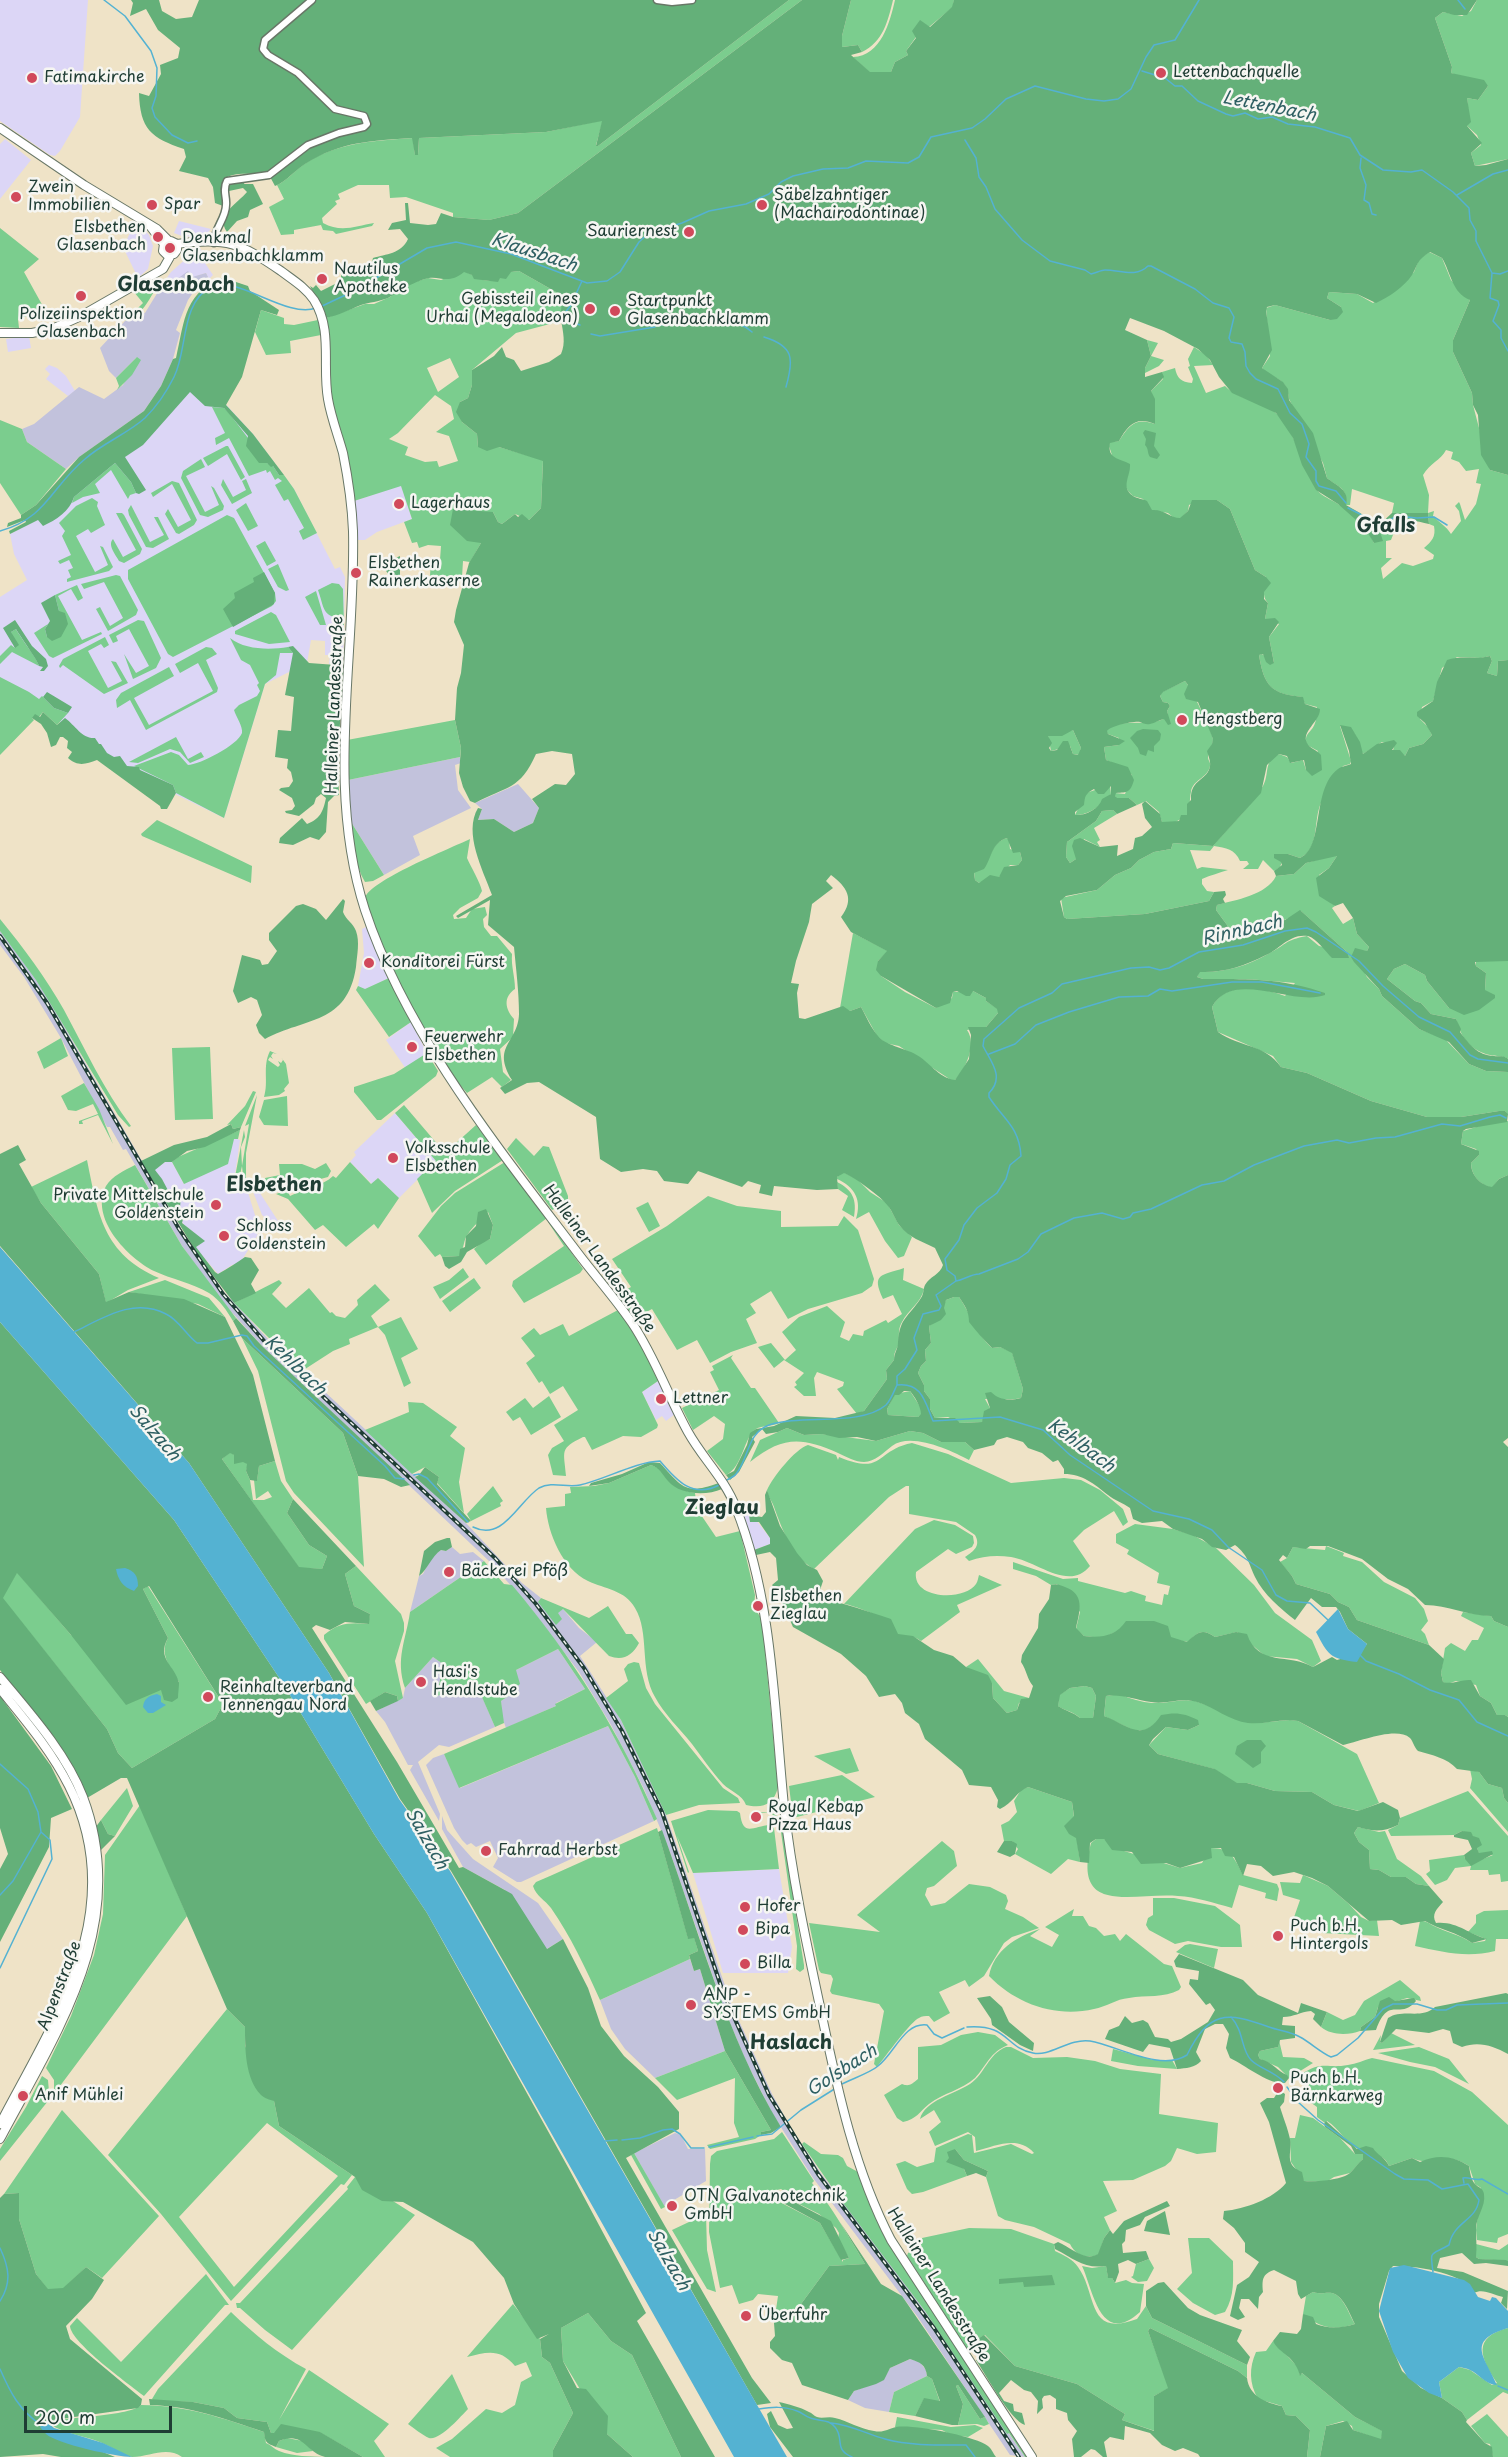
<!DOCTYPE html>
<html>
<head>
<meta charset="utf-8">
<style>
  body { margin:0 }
  #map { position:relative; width:1508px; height:2457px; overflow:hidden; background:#efe3c7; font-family:"Playpen Sans",sans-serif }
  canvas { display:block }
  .scale { position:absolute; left:24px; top:2406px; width:148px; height:27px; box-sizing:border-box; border:3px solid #1f3d34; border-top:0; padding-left:8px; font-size:18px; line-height:21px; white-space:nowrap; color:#1f3d34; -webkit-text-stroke:4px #f6f6f2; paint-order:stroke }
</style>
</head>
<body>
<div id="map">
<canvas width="1508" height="2457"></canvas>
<div class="scale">200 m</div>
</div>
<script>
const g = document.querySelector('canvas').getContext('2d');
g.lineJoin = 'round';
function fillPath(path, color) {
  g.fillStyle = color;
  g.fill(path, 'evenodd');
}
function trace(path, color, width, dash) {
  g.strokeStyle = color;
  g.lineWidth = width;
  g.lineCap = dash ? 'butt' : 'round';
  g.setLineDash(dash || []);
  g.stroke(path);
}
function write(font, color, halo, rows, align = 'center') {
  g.font = font + ' "Playpen Sans",sans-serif';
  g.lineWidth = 5;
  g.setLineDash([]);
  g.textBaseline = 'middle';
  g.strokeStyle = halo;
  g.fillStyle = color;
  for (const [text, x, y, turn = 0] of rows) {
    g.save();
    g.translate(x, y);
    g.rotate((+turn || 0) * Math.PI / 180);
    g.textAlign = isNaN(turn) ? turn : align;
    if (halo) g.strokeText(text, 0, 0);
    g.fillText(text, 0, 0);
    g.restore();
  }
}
fillPath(new Path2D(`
  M0 0H88L80 117 60 151 55 156 50 155 0 121Z
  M5 139 31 160 0 199V144Z
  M136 221 149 235 153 246 148 269 138 278 123 247Z
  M179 221 211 229 203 238 182 236 174 233Z
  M201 249V257L213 275 209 279 206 273 169 285 164 282 171 272 196 250Z
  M29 336 31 348 8 352 6 339Z
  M49 365 57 368 66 376 75 391 68 396 46 379 50 374 45 369Z
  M197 373 253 434 294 489 335 569 340 567 345 577 343 669 337 665 329 664 330 655H325V641L311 640 307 663 265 684 224 818 132 773 0 680V597L27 580 14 554 10 534 40 518Z
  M401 485 412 519 377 532 365 540H358L354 501Z
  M366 927 389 978 364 990 358 986 364 953 362 929Z
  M411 1022 427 1053 406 1069 386 1040Z
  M395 1113 436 1161 399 1198 378 1178 372 1184 350 1162 356 1155 354 1152Z
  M234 1138 240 1140 234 1181 246 1186 259 1228 257 1236 240 1263 232 1265 218 1274 195 1247 204 1241 184 1225 182 1222 184 1215 154 1170 165 1162H172L184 1184Z
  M252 1189 258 1190 282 1227 270 1222 262 1215Z
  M658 1381 663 1387 675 1414 666 1421 662 1416 656 1420 642 1392Z
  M749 1511 770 1538V1544L754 1550 743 1513Z
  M779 1869 792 1947 788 1973H723L693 1873Z`), '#dcd6f6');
fillPath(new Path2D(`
  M188 271 192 277 206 273 209 279 196 288 188 300 176 330 180 333 173 359 161 386 144 411 79 457 66 469 27 442 22 429 34 424 79 387 104 399 123 385 137 357 116 378 109 371 100 348 125 321 134 318 141 312 145 313 164 282 169 285Z
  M460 757 461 763 455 765 458 790 471 808 413 836 420 855 384 875 351 822 348 780Z
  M518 784 539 808 533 823 514 832 494 819 478 820 482 809 475 803Z
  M0 931 31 971 50 1002 190 1244 225 1293 268 1339 466 1523 522 1583 541 1598 538 1602 558 1612 563 1609 579 1628 597 1642 580 1656 621 1720 665 1812 731 2003 772 2094 790 2126 820 2172 925 2311 1025 2457 1010 2455 917 2316 813 2178 772 2113 745 2059 723 2006 670 1852 644 1789 611 1725 579 1672 529 1606 490 1562 262 1346 219 1298 182 1246 126 1149 123 1150 110 1127H107L61 1038 24 977 0 945Z
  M452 1547 460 1554 473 1552 484 1561 410 1612 419 1576 423 1574 432 1556 441 1550 446 1551Z
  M558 1649 585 1689 556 1703V1706L506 1728 502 1717 501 1701 510 1695 516 1670Z
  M433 1657 443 1664 437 1696 475 1680 495 1727 449 1747 439 1745 418 1762 440 1814 439 1821 410 1770 413 1765H408L385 1722 376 1711 403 1698 405 1688Z
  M608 1726 635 1777 654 1821 521 1882H517L493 1867 498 1858 490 1841 476 1847 471 1843 467 1845 462 1840 454 1828 426 1765 433 1758 444 1754 460 1788Z
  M442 1816 447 1830 473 1859 538 1903 563 1939 521 1965 505 1890 463 1867 442 1829Z
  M690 1959 694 1971 700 1969 725 2051 655 2078 625 2049 611 2029 600 2000Z
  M675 2133 681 2135 688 2149H705L706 2181 664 2206 634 2153Z
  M910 2359 920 2362 926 2370 927 2376 894 2392 889 2412 865 2408 848 2400 854 2391 883 2380 890 2368Z`), '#c2c2dc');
fillPath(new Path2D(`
  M789 0H802L518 213 489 220 453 217V213L406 197 390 198 389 185H358L338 194 340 199 335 201 337 204 322 218 323 223C341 233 356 226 374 223L372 226 336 234 333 231 323 230 321 225 294 230V234L281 235 269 207 284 199 277 185C288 180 294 171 303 165 336 142 374 141 413 138L415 155H418L419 138 546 132 603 120 596 145 598 146Z
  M851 0H893C888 21 883 42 862 52L858 45 842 47V36Z
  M895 0H954L953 7 929 27 920 21 916 37 906 51 908 55 895 62 891 72H869L853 57C881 56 890 22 895 0Z
  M1477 0H1508V159L1475 166 1471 153 1481 145 1477 135 1467 126 1469 117 1467 98 1478 100 1488 86 1451 73 1452 67 1435 18 1443 12 1462 16 1471 11Z
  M0 228 39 259 24 272 45 310 18 319 19 328 0 327Z
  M1429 252 1442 258 1451 280 1470 300 1453 340V352L1472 393 1473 405 1490 470 1508 475V660L1498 661 1497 676 1487 673 1492 661 1490 656 1481 658 1457 657 1442 668 1433 701 1422 707 1420 719 1428 727 1432 735 1423 744 1409 748 1405 756 1393 751 1394 746 1382 742 1363 754C1356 742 1360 730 1340 726L1351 761 1350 764 1343 766C1336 778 1327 790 1321 803 1313 820 1320 849 1300 858L1288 854H1274L1282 862 1280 867 1274 871 1263 860 1258 869H1243L1249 864 1247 861H1240C1235 849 1226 848 1214 846L1210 851 1190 850 1197 869 1202 867 1228 870C1219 873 1211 875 1202 879V884L1207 891 1214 892 1209 901 1145 914 1067 919 1064 917 1061 898 1097 890 1115 875 1131 868 1139 860 1154 852 1171 849 1173 843 1213 846C1228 828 1252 805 1263 786 1270 773 1263 761 1279 754L1287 757 1291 763 1303 760 1306 770 1318 751 1307 745C1303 733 1312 733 1315 723 1317 719 1316 712 1317 707L1305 704 1302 697C1271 694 1264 686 1259 655L1262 654 1274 663 1269 637 1279 624 1265 619 1268 603C1261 596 1265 587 1266 577L1255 570 1230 509 1217 500H1199L1189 505 1188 511 1181 518H1174L1168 513 1151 510 1143 499 1133 496 1128 491 1125 485 1130 465 1113 458 1109 446 1110 442 1119 441C1129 425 1136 417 1155 424L1151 391 1163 379 1162 372 1175 368C1177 378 1181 382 1192 383L1193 379 1188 367 1190 366 1188 359 1194 347 1206 355 1213 365 1194 366 1206 393 1225 386C1240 401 1264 401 1277 414 1298 435 1301 467 1318 491 1322 496 1328 498 1333 501 1349 510 1367 526 1374 543L1379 529 1387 524 1396 527 1391 540 1386 541V558H1392L1381 568 1383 579 1402 563 1413 566 1433 559 1434 555 1424 548C1432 541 1436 537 1434 526L1429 524 1428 513H1392L1394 503 1352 489 1350 505H1346C1347 487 1339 488 1327 478L1323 463 1289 399C1287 376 1274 381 1262 368L1270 356 1266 308 1275 305 1330 320 1341 307 1327 298 1329 292 1357 294 1373 303 1414 272 1419 259ZM1446 450 1453 452 1451 459 1459 462 1466 471 1479 469 1476 483 1481 484 1476 504 1465 520 1460 504 1459 502 1455 506 1459 511 1461 521 1451 534C1446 526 1440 523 1433 516L1434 511 1428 513 1429 495 1423 475C1430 463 1441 460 1446 450Z
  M464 271 483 280 492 281 510 272 519 271 563 296 561 321 516 333 472 370V385L468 398 460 402 462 422 477 434 478 447H499L543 460 541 508 529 520 515 514 502 524 498 522 493 512H477L481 543 470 562 463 561 462 577 430 576 431 560H440L441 546 428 545 419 548 417 542 412 543 404 522 412 519 401 486 354 501 330 390 326 318 365 304H374L390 297 405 285 428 278 441 280ZM450 358 459 377 438 392 427 368ZM435 395 451 406 454 419 436 432 449 436 458 461 439 467 437 461 425 462 405 455 408 447 389 439 398 433Z
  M139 290 143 292 155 290C147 303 141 316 125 321L143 303 134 292Z
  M261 310 284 318V324L294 325 318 320 321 335 290 341 291 353 266 355 255 332Z
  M1147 340 1158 343 1151 356 1164 360 1159 366 1145 373V368L1151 356Z
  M137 357 141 360 132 375 117 390 119 386 116 378Z
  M212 407 224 408 229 413 267 463 273 466 279 475H284L294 489 317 533 303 540 299 531 304 528 288 499 284 501 275 485 282 481 278 478 275 480 270 471 267 473 266 470 249 476 229 438 216 445 215 438 225 433Z
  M0 420 22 429 27 442 66 469 36 505 21 515 0 483Z
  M226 446H228L245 477 241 480 227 454 208 466 203 458Z
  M201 459 205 467 186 476 205 512 219 505 211 486 214 488 224 506 223 510 208 517 200 515 181 478 183 471Z
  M115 463 131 482 136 493 130 495 128 499 111 470 95 484 100 493 83 497 72 503 74 497Z
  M223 479 233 497 246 490 242 481 246 479 252 493 232 504 221 485Z
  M172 481 179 483 197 520 194 525 179 534 176 533 165 514 168 509 178 527 191 520 172 484 153 497 151 493Z
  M92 498 98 502 97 506 105 525 91 533 88 529 76 536 95 572 108 565 100 546 103 547 113 567 109 571 67 582V579L71 577 68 570 73 568 69 560 60 564 58 561 71 555 62 536 65 531 59 523 76 506Z
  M246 503 258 526 248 531 236 510Z
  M131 505 150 542 164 535 154 517H158L169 539 153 548 146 547 129 515 128 510Z
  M116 513H122L124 515 142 549 140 554 124 563 119 561C116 555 107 545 113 539L123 557 136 550Z
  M227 515 234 518 275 593 276 601 272 606 173 657 168 654 128 579V570Z
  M265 541 276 561 267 566 256 546Z
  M278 564 289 590 286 591 278 587 268 569Z
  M116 575 120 576 138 610 136 615 108 631 96 609 100 607 110 626 123 618 104 582 84 589 81 584Z
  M332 583 339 584 343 589 344 625H340L341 618C323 617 324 608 319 593L318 590Z
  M77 585 83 598 78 601 71 589 58 596 82 640 101 632 102 634 53 658 49 656 34 633 48 624 45 629 47 637 59 611 55 595Z
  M316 591 326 625H320L305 597Z
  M271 612 276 615 290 642 269 644 235 634V631Z
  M138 620 144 621 161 658 156 668 133 679 124 654 136 673 149 666 129 629 116 636 118 641 113 643 109 635Z
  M16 629C20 637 38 660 39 666L12 652 0 664V656L11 645 15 648 11 632Z
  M105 637 109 645 104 648 101 644 88 651 108 688 122 681 111 661 116 662 128 683 104 694 63 665 60 668 59 666 63 659Z
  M230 638C245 650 270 650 288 647L293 653H280L276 675 265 684 224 818 176 793 173 785 134 766 171 752 179 755 188 765C199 765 238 745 242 733 243 726 236 717 234 710L239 705 257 696 260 691 257 685 259 683 250 665 241 660Z
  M206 647 212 648 217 654 206 660 218 688 217 692 146 730 130 700 117 708 116 700 121 693 169 667 174 676 134 698 149 725 213 691 198 663 180 673 175 664Z
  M0 677 29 692 39 699 42 696 54 708 68 713 57 725 43 712 39 717 32 718 34 720 0 755Z
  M1185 681C1190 686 1212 731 1213 739 1213 746 1208 751 1208 757 1208 761 1211 762 1210 766 1208 778 1192 780 1191 792 1189 800 1191 807 1187 815L1174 823 1162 822 1159 812 1146 801 1137 805 1129 798H1116L1115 796V793L1125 794 1132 775 1123 767 1106 760 1104 747 1119 745V738L1108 734 1106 731C1122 715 1151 730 1168 716L1167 711 1170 706 1168 703 1163 702 1160 696 1162 692Z
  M455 720 461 748 460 757 348 780 351 822 384 875 373 881 365 882C346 849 346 778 347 740Z
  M1073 730 1081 748 1079 755 1073 754 1070 746 1051 751 1048 736Z
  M176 737 188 759 201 752 204 757 190 763 180 752 170 749 138 763 129 762Z
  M1110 785 1111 794C1102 804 1089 816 1075 815L1086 793Z
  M1113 810 1117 814 1094 828 1100 840 1097 842 1100 847 1084 839 1076 859 1070 863 1066 857 1067 842 1096 821 1102 811Z
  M157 820 252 866 251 883 142 836 141 834Z
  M1007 838 1009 840 1010 849 1020 852 1022 860 1018 865H1010L999 877 979 883 975 880 974 872C994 866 986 844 1007 838Z
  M470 839 467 858C471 867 480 882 482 891L478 898 460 908 453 915 454 919 466 918 472 909 485 907 487 915 483 919 484 927 491 936H497L512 954C511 967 515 976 515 989 503 997 505 1009 514 1019L513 1037 500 1049 503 1072 511 1080 502 1087 492 1077 467 1093 454 1078 408 1000 376 932 365 898C369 881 451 848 470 839Z
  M1334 855 1337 856 1329 868 1319 875 1329 901 1335 906 1332 908 1343 924 1353 918 1357 934 1369 947 1367 951 1355 950 1354 953 1367 977 1379 989 1382 996 1419 1029 1445 1039 1469 1064 1486 1071 1508 1072V1115L1505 1111H1499L1461 1117H1427L1371 1101 1307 1073 1281 1067 1273 1056 1218 1032 1212 1007C1226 980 1262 988 1285 996L1295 983 1247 979H1203L1197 977 1199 972C1224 973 1247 966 1268 954 1286 945 1284 940 1307 936L1319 946 1347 952 1301 911C1281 926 1253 926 1230 929L1216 910 1217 905C1235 900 1267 895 1276 876L1294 874 1306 863Z
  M0 919C23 947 46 978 64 1010 85 1049 104 1090 131 1126L129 1127 118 1115 36 980 0 931Z
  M853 933 888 951 878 961 881 976 905 992 936 1008 952 998 953 992 973 991 986 998V1001L998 1009V1013L986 1027 967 1030C977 1044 966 1069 955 1080H951L899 1046 885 1043 877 1036 861 1007 850 1011 840 1008Z
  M1476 961H1508V1059C1502 1055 1497 1057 1490 1055 1471 1051 1461 1038 1456 1019L1431 1014 1421 1003 1415 1001 1387 979 1394 969 1405 964 1425 975 1427 981 1449 1008 1485 990 1486 973 1476 966Z
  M389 978 411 1022 389 1037 356 990 358 986 365 989Z
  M61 1038 68 1056 44 1069 37 1052Z
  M210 1047 213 1119 175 1120 172 1048Z
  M270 1051 277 1054 273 1053 271 1056 273 1059 270 1057 268 1060 278 1067 280 1065 278 1061 281 1063 283 1060 281 1057 286 1064 289 1083 284 1089 285 1091 279 1095 264 1097C269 1081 262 1067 270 1051Z
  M427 1053 438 1071 436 1076 381 1120H377L354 1092V1087L394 1074Z
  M84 1083 99 1109 113 1144 98 1115 82 1121 83 1124H79V1121L98 1114 93 1104 76 1111 68 1110 61 1096Z
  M253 1091 256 1092 241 1127 233 1129 231 1124 227 1125 245 1106Z
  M257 1095 246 1153V1186L240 1184 243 1175 242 1166 238 1183 234 1182 244 1130 245 1137 241 1147 242 1166 249 1124 245 1126Z
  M287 1096 288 1126 264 1125 259 1117 264 1100Z
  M404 1105 445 1153 476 1125 503 1160 455 1191 432 1213 417 1179 436 1161 395 1113Z
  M1508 1121V1175L1499 1179 1492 1188C1480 1185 1471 1175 1471 1163L1479 1155 1476 1149 1461 1144 1463 1131 1489 1123Z
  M240 1130 238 1139H234L228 1164 184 1184 172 1162 178 1157Z
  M516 1138 534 1156 543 1146 549 1147 568 1196V1203L552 1210 507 1149Z
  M87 1160C98 1214 103 1254 159 1278L128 1290 106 1303 99 1274 41 1203 31 1187Z
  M350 1162 371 1184 378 1178 399 1198 378 1229 374 1224 346 1247 323 1225 315 1230 288 1199 276 1194 287 1190 290 1196C304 1189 323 1186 333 1176L336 1178Z
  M505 1162 547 1218 486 1265 474 1249 481 1243 490 1239 493 1225 488 1212C482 1219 473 1226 468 1234 463 1240 465 1247 459 1256L442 1257 440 1254 435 1257 418 1236 441 1206 455 1193Z
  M326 1163 331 1171 328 1177 275 1191 267 1190 265 1178 280 1175 279 1164H302L315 1169Z
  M135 1165 182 1246 236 1318 233 1321C227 1311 220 1300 209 1293 192 1283 171 1279 154 1271 128 1258 89 1218 106 1186 112 1176 125 1170 135 1165Z
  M843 1172 857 1179 870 1192 887 1203 899 1225 912 1237 904 1256 898 1258 885 1241 869 1212 856 1219C862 1200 855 1187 837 1179V1177Z
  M837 1182C853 1190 857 1200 854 1217L842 1210 848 1196 838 1189Z
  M708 1196 737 1206 781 1211V1227L838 1226 844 1216 858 1230 874 1279 872 1286 862 1293 808 1309 788 1319 771 1291 750 1304 756 1313 746 1319 757 1343 731 1352 710 1363 697 1340 677 1350 652 1309 635 1318 617 1295 631 1287 612 1259 667 1226Z
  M648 1202 660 1226 649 1232 636 1208Z
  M549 1221 583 1269 580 1273 524 1303 512 1286 513 1281 564 1246 548 1222Z
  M463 1268 469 1277 440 1299 433 1287 449 1280Z
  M904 1268 903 1280 924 1289C921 1303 908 1310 902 1322 897 1330 900 1338 898 1346 895 1352 894 1353 894 1360L886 1370 887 1379 864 1411 857 1414 837 1389 843 1386 844 1382 817 1372 814 1378 816 1396H804L794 1387 797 1385 795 1382 804 1373 784 1360 774 1368 758 1347 771 1343 785 1360 796 1350 782 1332 799 1317 827 1306 845 1322 840 1337 849 1341 853 1334 863 1336 864 1331 886 1320 888 1323 902 1314 893 1295 883 1299C871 1273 881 1276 904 1268Z
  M474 1278 481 1288 450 1312 442 1301Z
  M165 1280 209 1298 225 1317 198 1304 129 1292Z
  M279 1280 282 1283 272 1294 286 1308 309 1288 330 1313 332 1312 336 1316 345 1318 358 1305 357 1300 375 1284 390 1300 371 1316 378 1327 401 1317 418 1349 401 1358 411 1383 404 1387 385 1335 378 1327 349 1339 350 1344 333 1351 302 1371 234 1303Z
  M954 1297H959C972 1316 975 1332 992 1348L1000 1347 1012 1352 1023 1389 1021 1398C1009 1401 998 1397 985 1399L990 1408 982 1422 960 1423 948 1417 935 1418 930 1409V1399L924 1391V1385L918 1373 921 1366 926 1361 925 1350 931 1343 929 1326 936 1321 946 1300Z
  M618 1310 638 1338 658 1381 642 1392 658 1425 657 1428 641 1437 623 1436 592 1450 585 1437H583C559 1449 564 1450 566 1476L553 1475 548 1455 552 1448 564 1441 554 1425 578 1410 563 1386 550 1394 542 1381 539 1383 526 1363 535 1356 521 1338 534 1328 540 1335 563 1324 569 1336Z
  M242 1338 343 1433 358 1476 364 1567 294 1493 286 1481 258 1371Z
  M733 1355 731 1358 751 1388H755L779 1423C772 1427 762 1425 756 1429 744 1436 743 1467 726 1475L707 1451 723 1439 725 1424 714 1416 693 1430 682 1408 719 1390 710 1372 714 1370 712 1366Z
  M910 1391 921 1408 922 1414 918 1417 888 1415 887 1409 895 1394Z
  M549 1396 561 1417 531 1435 520 1417 513 1421 506 1412 525 1398 533 1408Z
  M408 1402 423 1403 457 1427 450 1436 465 1448 459 1482 464 1513 437 1483 439 1477 425 1467 412 1474 365 1430 409 1412Z
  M787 1428 804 1435 822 1434 876 1441 910 1431 923 1433 941 1442H965L974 1450 969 1460C950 1450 911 1432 892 1446 884 1452 875 1462 864 1462 856 1462 846 1457 838 1453 801 1437 783 1436 750 1462L760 1440Z
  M912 1443 948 1454 1011 1483 1064 1478 1081 1480 1100 1490 1123 1509 1128 1522 1123 1526 1114 1511 1084 1530 1073 1541 1090 1566C1069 1592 1037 1561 1011 1557 996 1555 983 1556 969 1561L965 1557C974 1551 981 1546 975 1535L956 1522 909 1514V1486H906L889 1497 814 1569C792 1557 782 1529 774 1507 772 1501 768 1497 767 1490 773 1477 795 1449 808 1445L836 1455 838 1460 839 1457C885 1476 875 1450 912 1443Z
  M230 1452 248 1464 246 1471 250 1480 253 1500H264L272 1497 268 1491 256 1499 254 1480H257L259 1466 275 1461 281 1481 293 1499 287 1513 309 1545 327 1556 322 1569 299 1568 222 1459Z
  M651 1465C670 1471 672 1490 695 1493L697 1509 716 1537 740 1531 755 1595 754 1608 762 1619 778 1787C774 1804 763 1809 746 1805 742 1794 731 1792 723 1784 711 1771 702 1757 692 1744 679 1728 664 1714 655 1697 639 1669 650 1633 635 1608 625 1590 605 1589 588 1581 563 1569 548 1534 546 1508L565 1506V1494L571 1493 570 1487 594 1486 609 1483Z
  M493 1486 503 1501 500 1503 501 1506 471 1521 467 1514Z
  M934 1520 955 1525 973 1536 974 1543 972 1547 956 1554 948 1549 916 1572C912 1600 965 1601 976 1584 978 1581 978 1578 979 1575L1002 1585 957 1605 960 1612 921 1641C911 1634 908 1638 898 1635 890 1631 883 1620 876 1615 872 1613 849 1604 844 1604L915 1529Z
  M1135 1524 1173 1529 1193 1535 1216 1548 1254 1585 1275 1613 1312 1640 1321 1661 1313 1667 1297 1659 1265 1656 1237 1632 1215 1637C1202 1628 1198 1632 1188 1642L1120 1630 1102 1638 1084 1636 1076 1629 1080 1612 1057 1584 1051 1585 1036 1576 1013 1569V1562L1063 1579 1078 1578V1581L1125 1593 1131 1591 1146 1596 1145 1601 1162 1605 1164 1594 1168 1595 1170 1586 1157 1583 1159 1573 1127 1554 1129 1550 1116 1543V1534Z
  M1326 1546 1344 1553 1343 1556 1362 1562 1384 1582 1415 1598 1424 1609 1428 1621 1421 1630 1425 1634 1429 1645 1357 1620 1349 1607 1338 1602 1330 1594 1296 1584 1292 1576 1280 1562 1287 1558 1293 1547 1325 1550Z
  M484 1561 504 1584 512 1585C573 1657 620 1733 657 1819L654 1821 635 1777 608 1726 459 1788 444 1754 556 1706 555 1704 585 1689 558 1649 516 1670 520 1684 511 1691 510 1695 501 1701 504 1723 495 1727 475 1681 437 1696 443 1664 433 1657 405 1688C395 1659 406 1640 410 1612Z
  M356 1566 401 1614 404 1623V1631L395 1661 403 1698 398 1701 397 1696 385 1692 366 1704 324 1639V1635C338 1623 350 1622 368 1624L370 1614 354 1606 345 1574Z
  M17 1572 71 1635 179 1682C170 1667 159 1654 168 1638L143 1589 148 1586 223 1704 215 1719 132 1768 118 1753 107 1729 2 1598Z
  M541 1598 589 1618 608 1606 626 1634H632L639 1643C632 1656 623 1661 609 1656L563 1609 558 1613 562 1619 556 1625 538 1602Z
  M1463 1612 1491 1616 1494 1621 1508 1627V1717L1505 1715H1497L1491 1703 1480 1696 1476 1685 1456 1681 1447 1684 1443 1682 1441 1673 1445 1648 1451 1643 1465 1651 1472 1640H1478L1484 1628 1461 1616Z
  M978 1659 1004 1691 1029 1698 1019 1703 1017 1710 1007 1713 993 1698 992 1683 966 1667Z
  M634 1662 639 1663 646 1688 655 1704 723 1788 738 1798 740 1803 699 1805 666 1815 621 1720 606 1698 628 1681 624 1669 628 1664Z
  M1085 1686 1092 1688 1096 1696 1093 1718H1080C1073 1711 1065 1711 1058 1706L1059 1695 1070 1688Z
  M1120 1694C1130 1699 1142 1702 1152 1703 1167 1704 1180 1698 1195 1701L1257 1723 1290 1720 1298 1721 1357 1754 1379 1803 1359 1811 1334 1805 1312 1792 1275 1791 1247 1783 1237 1784 1214 1769 1158 1754 1149 1745 1166 1727 1188 1730 1199 1725 1155 1724 1146 1730H1133L1104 1716 1106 1696Z
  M850 1748 859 1771 846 1774 814 1756Z
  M1470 1769 1479 1772 1488 1784 1502 1788 1504 1798 1508 1803V1832L1470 1788 1472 1779Z
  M842 1775 875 1797 793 1818 789 1786Z
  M1028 1787 1072 1802 1080 1862 1068 1859 1051 1874 1015 1854 1018 1849 1012 1841H1004L1001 1825 1009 1821 1017 1812 1014 1801 1021 1790Z
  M127 1788 133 1806 115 1836 108 1834 101 1820Z
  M1468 1791 1508 1836V1881L1501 1882 1500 1874 1489 1875 1488 1870H1470L1471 1866 1455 1868 1447 1880 1435 1885 1426 1874 1430 1871 1429 1860 1464 1855 1465 1859H1483L1493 1855 1479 1854 1473 1836 1462 1831 1454 1835 1391 1836 1388 1830 1398 1825 1400 1818Z
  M140 1805 187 1916 54 2094V2080L46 2068 71 2016 94 1955 103 1914 105 1855Z
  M708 1810 737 1811 740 1813C743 1838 753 1826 770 1825L774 1828 779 1869 693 1873 677 1836 689 1872 688 1873 671 1821Z
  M770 1812 752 1814C763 1811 775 1810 781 1821L804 1965V1969L800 1972 796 1969 797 1946 780 1825 778 1820Z
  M1358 1827 1379 1832 1385 1831 1397 1859 1421 1876 1429 1886 1416 1884 1406 1877H1391L1379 1870 1370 1869 1369 1850 1359 1842 1354 1833Z
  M657 1828 688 1938 694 1937 698 1951 689 1955 690 1959 600 2000C586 1969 570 1935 551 1908 545 1900 536 1896 533 1886L536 1882 550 1876Z
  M1096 1839H1104L1124 1851 1180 1868 1202 1863 1211 1848C1231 1848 1235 1859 1243 1875L1277 1884 1279 1889 1277 1901 1265 1898 1266 1893 1239 1885 1232 1908C1214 1903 1196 1897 1178 1896 1134 1892 1072 1917 1091 1843Z
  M942 1841 954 1851 957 1866 934 1886 927 1888 925 1895 931 1906 945 1903 969 1884 990 1887 1006 1895 1008 1901 1005 1909 1023 1917 1039 1928 1012 1937 1004 1943 984 1976 969 1987 965 1980 939 1992 950 2013 934 2022 929 2016C925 2016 922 2016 919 2018 912 2020 885 2057 877 2067L874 2064 884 2011 879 2004 832 1994 830 1991 833 1979 831 1975 821 1973 819 1970 809 1923 880 1932 857 1915Z
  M1303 1875 1328 1886 1349 1904 1361 1917 1369 1921 1377 1920 1379 1936 1322 1933V1928L1292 1923 1300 1900 1283 1895 1280 1882 1300 1883Z
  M1153 1898H1174L1215 1906 1240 1925 1242 1947H1221L1188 1941 1175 1944 1149 1930 1146 1925 1148 1918 1153 1915Z
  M1074 1909 1072 1916H1083L1089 1926 1096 1928 1104 1936 1115 1934 1120 1941 1126 1934 1164 1964 1172 1966 1181 1987 1179 1990C1164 1998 1146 1995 1129 1998 1116 1999 1106 2007 1094 2009 1056 2018 1016 2004 989 1976 994 1950 1016 1937 1040 1929L1030 1936 1052 1947 1059 1935 1045 1927Z
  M1508 1910V1939H1496L1495 1951C1467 1958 1442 1952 1415 1946L1420 1921C1427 1921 1428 1923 1434 1926 1447 1933 1459 1934 1472 1943L1485 1941 1486 1939 1468 1932 1476 1923V1915L1484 1911Z
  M1190 1944 1218 1949 1214 1968 1176 1952 1185 1945Z
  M1400 1980 1420 1997 1421 2001 1407 1998 1378 2007 1375 2017 1361 2027 1360 2031C1349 2035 1332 2036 1321 2027L1327 2012 1343 2020 1355 2015 1364 2001Z
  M227 2009 245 2027V2046L274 2101 279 2126 352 2175 344 2185 341 2184 231 2301 161 2214 108 2155ZM267 2123 338 2176 234 2287 179 2217Z
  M978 2032 995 2035 1008 2045C990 2052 987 2065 975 2078 962 2090 943 2093 929 2104 919 2112 917 2119 903 2122L897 2118 884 2095 902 2084C909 2087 912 2084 918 2079V2047L941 2045 961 2035Z
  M1391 2033 1415 2045 1373 2050 1381 2035 1380 2042 1382 2043Z
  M1279 2040 1283 2057 1304 2058 1313 2063 1289 2078 1278 2067 1260 2059 1258 2055 1260 2051 1278 2047Z
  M1006 2047H1011L1033 2058 1067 2057 1095 2061 1120 2069 1161 2074 1159 2114 1218 2123 1216 2152 1197 2154 1177 2148 1171 2161 1165 2166 1133 2180 1103 2181 1117 2211 1104 2217 1110 2230 1104 2238 1099 2254C1088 2260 1075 2255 1070 2244L1034 2227 1005 2220 998 2216 986 2177 988 2171 964 2160 955 2149 967 2176 923 2192 912 2194 907 2189 896 2164 905 2161 917 2167 934 2162 936 2148 968 2134 972 2135 974 2153 1011 2144 1032 2154 1034 2153C1018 2135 996 2146 976 2151L975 2137 968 2132 935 2146 929 2132 941 2122 934 2110 920 2119C925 2100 955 2094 970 2084 985 2074 988 2054 1006 2047Z
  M1419 2047 1449 2059 1469 2084 1435 2067 1410 2062 1378 2053Z
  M1113 2049 1154 2060H1172L1177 2069 1138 2066 1111 2061Z
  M725 2051 771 2130 761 2132V2135L755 2139 710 2149 707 2145 739 2137 734 2123 735 2078 677 2100 655 2078Z
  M1372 2058 1434 2071 1472 2092 1508 2125V2234L1498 2238 1497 2243 1477 2240 1476 2230 1481 2188 1475 2184 1469 2166C1442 2149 1433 2168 1412 2158L1389 2166C1384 2153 1371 2155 1360 2150 1346 2144 1339 2128 1327 2121L1325 2123 1317 2117V2107L1310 2102 1317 2097 1300 2075C1323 2060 1326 2069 1348 2065 1356 2064 1364 2060 1372 2058Z
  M42 2076 48 2080 49 2092 52 2096 0 2161V2149L26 2107Z
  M62 2110 159 2216 102 2278 86 2267 63 2289 48 2290 36 2274 19 2219V2193L4 2194Z
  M1300 2115 1313 2118 1340 2138 1355 2154H1363V2159L1350 2173 1334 2177 1326 2182 1304 2181 1291 2162 1290 2138H1295Z
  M782 2132 814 2181 812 2183C833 2208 848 2236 865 2264L829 2266 790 2319H779L774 2323 778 2296 758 2294 753 2300 739 2304 732 2285 720 2288 709 2232 710 2164 711 2156 717 2151 774 2139ZM781 2189 787 2193 789 2199 819 2214 836 2228 839 2233 838 2239 849 2258 843 2260V2262L820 2223 772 2198 773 2191Z
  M804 2142 821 2154 838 2155 843 2158 847 2166 860 2173 888 2241 1028 2457H1025L1009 2433 1007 2434 925 2311 840 2199 802 2144Z
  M634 2153 665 2207 661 2209 631 2155Z
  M355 2177 415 2215 292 2350 265 2330 240 2308H237L236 2303H240L348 2189 347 2187Z
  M706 2214 707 2250 716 2292 707 2289 672 2230Z
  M969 2228 1011 2229 1054 2244 1055 2251C1063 2255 1073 2259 1078 2267 1098 2295 1086 2338 1137 2319L1146 2306 1152 2318 1247 2365V2378L1238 2371 1150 2328 1148 2331 1169 2388 1154 2396 1155 2431 1122 2420 1125 2414 1077 2384 1015 2366 985 2335 979 2338 981 2352 967 2349 907 2256 908 2253 919 2247 922 2243V2238Z
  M1188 2238H1209L1233 2261C1233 2279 1235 2295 1225 2312L1215 2315 1193 2303 1177 2289 1192 2273Z
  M1476 2244 1499 2250 1508 2244V2261L1479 2259 1476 2257Z
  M1149 2259 1154 2268 1147 2281 1138 2282 1131 2277 1133 2276 1136 2264Z
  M1082 2266 1092 2268 1106 2266 1108 2277 1112 2278 1115 2283 1126 2280 1132 2283 1144 2284 1140 2312C1100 2348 1093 2289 1082 2266Z
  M206 2274 229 2305H225L144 2396C129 2384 71 2343 70 2326L77 2318 121 2362Z
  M1313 2292C1323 2295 1324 2292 1332 2293 1344 2296 1349 2315 1355 2324 1334 2331 1320 2328 1303 2314L1306 2296Z
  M513 2304 540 2339 542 2357 550 2363 573 2413 553 2450V2457H450L436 2448 452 2439 486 2409 502 2413 515 2405 521 2382 532 2376 526 2362 515 2366C500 2348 487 2352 467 2357Z
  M231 2312C254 2334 278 2354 306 2369L279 2420 309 2370 389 2424 374 2441 385 2457H363L319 2432 271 2433 267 2422 237 2418 224 2408 193 2402 154 2401 152 2399 158 2389Z
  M588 2313 611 2341 632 2355 681 2457H633L607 2434 563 2361 561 2328Z
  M1508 2328V2394L1503 2392 1467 2420 1462 2412 1442 2398 1439 2382 1459 2367 1470 2370 1492 2385 1497 2383C1480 2358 1472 2337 1508 2328Z
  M1273 2341 1298 2367 1300 2375 1302 2373 1355 2417 1383 2431 1381 2440 1353 2430 1352 2426 1343 2421 1326 2426 1320 2457H1307L1310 2430 1296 2416 1286 2415 1282 2406 1258 2399C1249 2383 1249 2368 1256 2352L1266 2351Z
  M452 2374 468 2409C461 2416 440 2441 429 2438 422 2435 414 2428 408 2424Z
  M927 2376 932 2379 940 2402 924 2399 915 2416 889 2412 894 2392Z
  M958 2385 980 2419 985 2417 989 2424 984 2426 977 2424 958 2425 963 2404 956 2386Z
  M141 2405C189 2406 219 2417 264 2432L266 2443C271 2445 274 2449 279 2451 294 2457 310 2456 325 2457H182C166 2446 150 2457 132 2457 122 2455 112 2447 102 2443 84 2435 61 2434 46 2421 64 2418 131 2416 141 2405Z
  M1487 2414 1508 2437V2457H1493L1490 2444 1485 2443 1471 2426Z
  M897 2417 951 2427 975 2425 983 2428 968 2437 951 2435 942 2430 895 2427Z
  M287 2438 303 2441 313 2451 297 2453 276 2447 279 2441Z`), '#7bcd8e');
fillPath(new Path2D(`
  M131 0H159L162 11 176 19 192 17 199 0H789L598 146H596L602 121 546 132 419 138 418 155H415L412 138C372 141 341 141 305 164 294 171 287 181 275 186L268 173C257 176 228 169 223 182 220 190 225 199 223 206L215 203 213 187 208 178 179 171 186 157 184 149C151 138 140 129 139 93L149 96 161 74 160 65 178 58 180 48 158 30 146 9 130 16 133 3Z
  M802 0H851L842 36V47L858 45 862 52 851 55 870 72H891L895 62 908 55 906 51 916 38 912 31 920 20 930 27 952 7 954 0H1477L1467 15H1454L1443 12 1435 18 1452 67 1451 73 1484 80 1488 86 1478 100 1467 98 1471 122 1467 126 1482 143 1471 153 1475 166 1486 165 1508 159V475L1490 470 1481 455 1478 415 1473 405 1472 393 1453 352V340L1470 300C1452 293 1451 273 1442 258L1430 252C1416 261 1419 263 1412 275 1404 287 1389 297 1376 303L1357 294 1329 292 1327 298 1341 307 1343 312 1337 319 1330 320 1275 305 1267 307 1266 311 1272 350 1262 368 1283 382 1288 389 1289 400 1313 433 1327 478C1337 486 1350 490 1346 505L1374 521 1378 526 1392 513H1428L1429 524C1418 522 1405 516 1396 527L1387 524 1379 529 1383 541 1374 543 1364 527 1338 504 1316 490 1302 465 1293 438 1276 413 1232 393 1219 377 1210 360 1198 349 1164 331 1130 318 1125 330 1147 340 1151 356 1145 368V377L1162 372 1164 377 1151 391 1155 399V424C1136 416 1128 425 1119 441L1110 443C1107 459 1119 458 1130 464 1131 476 1120 487 1133 496 1138 499 1143 499 1147 501L1152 510C1164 509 1170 518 1180 518L1188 511 1192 500H1217L1230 509 1255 570 1266 577 1271 583 1264 592V599L1268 603 1265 619 1275 618 1279 622 1269 637 1274 663 1270 665 1266 662 1263 654 1259 655C1264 686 1271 694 1303 697L1305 704 1320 709C1320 722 1301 731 1307 743 1309 748 1317 750 1321 755L1322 770 1312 776 1306 770 1304 760 1290 763 1287 756 1279 754 1267 765 1261 793 1213 846 1173 843 1171 849 1154 852 1139 860 1131 868 1115 875 1097 890 1066 896 1060 901 1064 917 1067 919 1145 914 1209 901 1214 892 1225 891 1226 895 1223 899 1225 903 1217 905 1216 910 1230 929 1285 920 1300 910 1347 952 1349 958H1332C1326 952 1316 938 1308 936 1290 933 1280 949 1266 955 1244 966 1224 973 1200 972L1197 977 1203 979C1249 979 1281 978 1325 993V995C1292 1007 1233 968 1212 1007L1218 1032C1240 1048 1264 1043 1281 1067L1307 1073 1371 1101 1427 1117H1461L1499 1111H1505L1508 1114 1507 1122 1466 1129 1463 1131 1461 1144 1479 1151V1155L1471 1163C1471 1175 1480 1185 1492 1187L1499 1179 1508 1175V1438L1503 1442 1508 1447V1627L1494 1621 1491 1616C1468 1616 1448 1605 1425 1605L1408 1589 1388 1579 1362 1559 1328 1546H1310L1306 1549 1293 1547 1287 1558 1283 1555 1279 1560 1292 1576 1296 1584 1330 1594 1338 1602 1349 1607 1357 1620 1429 1645 1444 1659 1441 1673 1443 1682C1452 1685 1461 1679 1471 1680L1480 1696 1491 1703 1497 1715H1505L1508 1717V1803L1504 1798 1502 1788 1488 1784 1479 1772 1457 1769C1447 1758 1432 1755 1418 1751 1414 1747 1413 1741 1410 1738 1396 1726 1359 1742 1343 1745L1298 1721C1281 1718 1264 1725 1248 1723 1230 1721 1214 1707 1197 1702 1181 1697 1166 1705 1151 1702 1135 1700 1122 1694 1106 1696L1104 1716C1127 1724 1142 1744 1161 1715 1176 1712 1184 1713 1198 1720L1199 1725 1188 1730 1166 1727 1153 1739 1149 1745 1158 1754 1215 1769 1237 1783H1247L1275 1791 1312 1792 1334 1805 1358 1811 1383 1802 1398 1810 1400 1818 1398 1825C1383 1832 1374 1832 1358 1827L1354 1833 1359 1842 1369 1850 1370 1869 1379 1870 1391 1877H1406L1416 1884 1429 1886 1443 1902C1437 1909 1431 1914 1436 1923 1457 1921 1468 1934 1487 1939L1472 1943C1457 1932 1440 1930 1425 1921L1401 1925 1392 1920 1369 1921 1328 1886 1312 1878 1294 1872 1273 1876 1261 1866 1247 1864 1243 1876 1234 1857 1225 1856 1221 1848H1211L1212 1858 1180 1868 1166 1863 1141 1864 1132 1852 1112 1850 1104 1839H1096L1090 1843 1089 1863 1080 1862 1076 1838 1069 1834 1064 1826 1074 1816 1072 1802 1028 1787C1016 1792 1013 1803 1000 1809L997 1807 998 1800 991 1787 969 1785 962 1770 925 1739 919 1724 905 1713 902 1703 895 1694 879 1697 866 1676 841 1654 793 1627 777 1591 772 1585 778 1580 776 1558 770 1552 756 1555 754 1550 770 1544V1538L759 1522H750L748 1508 755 1516 762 1517 766 1512 765 1495 767 1490 780 1526 797 1553 807 1565 817 1570 823 1581 820 1590 822 1598C846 1604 867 1611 891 1619L898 1634 913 1636 934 1650 953 1656 966 1667 988 1675 992 1683 993 1698 1007 1713 1017 1710 1021 1699 1029 1698 1033 1686C1027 1679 1027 1671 1021 1662L1022 1655 1038 1628 1039 1614 1049 1599 1051 1585C1057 1583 1060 1585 1065 1587 1085 1594 1080 1611 1076 1628L1084 1636C1102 1638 1116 1636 1126 1621H1154L1168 1626 1171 1637 1187 1642C1198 1632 1202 1628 1215 1637L1236 1632 1247 1634C1258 1667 1289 1653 1313 1667L1332 1657 1337 1660 1360 1653 1367 1644 1348 1629 1340 1612 1336 1607H1322L1311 1598 1295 1620C1281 1609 1263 1594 1255 1577 1249 1564 1248 1555 1235 1545L1226 1550 1212 1547 1202 1539 1173 1529 1162 1521 1142 1523 1133 1519 1130 1508C1123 1503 1114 1500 1108 1495 1094 1484 1083 1474 1064 1474V1469L1058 1460 1053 1462 1042 1453 1028 1448 1023 1442 1007 1437 997 1440 994 1445 974 1450 965 1442H941L923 1433 910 1431 876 1441 857 1437 839 1438 822 1434 804 1435 787 1428 778 1432 766 1434 762 1429 752 1437 755 1442 739 1472 730 1480 726 1475 734 1471 747 1445 750 1433 756 1429 774 1426 796 1416 835 1418 864 1411 887 1379 886 1370 894 1360C894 1352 898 1350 898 1342 900 1317 908 1318 921 1298 924 1294 923 1289 925 1285 930 1276 940 1275 943 1265L935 1248C923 1242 908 1237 900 1226 895 1220 893 1212 888 1206 882 1197 854 1177 844 1173L837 1177 838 1189 817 1190 774 1186 772 1196 759 1193 761 1185 748 1181 742 1187 698 1171 688 1184 664 1181 657 1171 643 1169 621 1172 600 1159 596 1117 539 1082 527 1083 505 1094 500 1088 512 1080C491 1046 518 1043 519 1014 519 992 516 969 514 947L488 925 490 900 458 918 456 916 492 895C483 870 463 833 478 808L482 809 478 820 494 819 514 832 533 823 539 808 532 799 555 784 566 785 575 774 572 754 552 751 536 754C520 790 507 786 475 803L470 801 463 787 459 773 461 748 455 720 457 688 461 673 464 645 454 622 456 610 469 563 481 543 467 541 450 525 453 509 493 512 498 522 502 524 515 514 518 517 522 514 529 520 541 508 543 461 499 447 487 451 478 447 477 434 462 422 456 412 460 402 468 398 472 385V370L494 356 502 347 506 357 514 360 521 371 549 362 561 354C566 343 563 332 561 320 560 313 562 304 563 296L519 271 511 272 506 279 500 278 498 282 474 279 472 275 464 272C447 286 439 274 425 279 407 285 402 290 388 298 378 302 370 302 361 305 349 310 339 315 326 318L310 286 313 288 316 285 321 291 341 281V274L351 269 371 266 373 258C386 254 401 254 408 239L400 229 388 230 392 223 406 220 405 203H408L410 223 428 225 436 224 441 213 453 217 489 220 518 213ZM1185 681 1188 685 1184 694 1186 699 1198 702 1213 739 1212 744 1207 751C1208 755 1211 762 1210 766 1208 781 1190 778 1191 800L1187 804V815H1181L1179 821 1162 822 1160 814 1145 801 1142 804 1145 818 1152 827 1142 836 1135 838 1133 849 1117 856 1118 845 1100 847 1080 838 1074 840 1072 846 1076 859 1070 863 1066 857 1067 842 1096 821 1102 811 1113 810 1117 814 1137 805 1129 798H1117L1115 796 1116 793C1128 792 1130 793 1134 780L1128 767 1106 760 1104 747 1119 745 1125 741 1108 734 1107 731C1111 726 1133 721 1140 722 1143 723 1146 725 1150 724 1155 723 1159 720 1164 719L1168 725 1171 724 1167 711 1170 706 1168 703 1163 702 1160 696 1163 692ZM1073 730 1081 748 1078 755 1073 754 1068 741H1063L1057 750 1051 751 1049 748 1052 743 1048 736H1062ZM1111 786V794L1102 799C1099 809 1085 816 1075 815V812L1084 805C1085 796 1085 794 1094 789L1098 794H1104ZM1007 838 1013 853 1020 852 1022 860 1018 865 1004 867 999 877 990 875 979 883 975 880 974 873 984 869C992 858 991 843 1007 838ZM831 875C847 887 855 899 841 917L851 932 887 951 878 961 876 970 881 976 936 1008 950 1003 953 992 957 991 966 996H970L973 991 986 998V1001L997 1009 998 1013 986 1027H968L971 1035 969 1059 955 1080C938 1078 929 1061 915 1054 906 1049 883 1044 878 1036 871 1028 866 1016 861 1007L850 1011 843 1006 805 1019 799 1018 797 993 799 984 791 983 796 961 809 922 812 904 833 888 826 881ZM954 1297H959C965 1306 969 1311 969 1322 976 1331 984 1340 992 1348L1000 1347 1012 1353 1023 1389 1021 1398C1009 1401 999 1400 991 1392L985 1393 990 1408 984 1411 982 1422 960 1423 955 1418H935L930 1409V1399L924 1391V1385L918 1373 921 1366 926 1361 925 1350 931 1343 929 1326 941 1320 946 1314 944 1308 946 1300ZM904 1391H910C915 1397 921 1407 921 1414L918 1417 888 1415 887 1409 895 1395H899ZM1085 1686 1092 1688 1096 1696 1093 1718H1080C1073 1712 1066 1711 1058 1706L1060 1695 1070 1688Z
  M245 181 244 184H253L263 204 250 210 248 217 237 221 227 232C215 215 238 203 247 192L243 188 229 191 228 195V185L231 182Z
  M227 276V279L248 286 250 291 279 310 277 315 261 310 242 377 226 405 253 434 284 475H279L273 466 271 467 267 463H259L246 446 248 436 224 408 205 406 190 392 143 445 125 457 146 490 139 494 136 493 131 482 115 463 74 497C70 511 56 520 43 526L38 520 10 534 9 531 26 522 25 520 7 527 8 523 21 518V515L36 505 79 457 144 411 161 386 173 359 176 358C185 319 184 291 227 276Z
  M1145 430 1156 433 1154 446 1160 455 1157 459 1150 457C1147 453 1149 449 1145 445L1146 439 1143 433Z
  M400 556V577L388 574 382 564Z
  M264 572 275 593 274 604 233 627 223 609 235 598 234 593 254 582 253 578Z
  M55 595 59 611 65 613 68 624 61 637 52 641 47 637 45 629 50 621 41 603Z
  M15 620 32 646 46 659 48 666 44 671H40L43 667 39 666C38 661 20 636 16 629L11 632 19 645 15 648 3 628Z
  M293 646 309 663 336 665 343 669 338 759 335 763V770L338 772 339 795 334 796 328 802 326 832 319 840 310 837 293 845 279 843 280 838 302 818 307 824C320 819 323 812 326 798L321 794 316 798 314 804 299 816 286 813 285 811 292 810 295 806 292 798 279 790 281 788 289 787 293 781 291 772 287 768 288 759 275 757 278 730 291 731 294 697 285 695 293 653 288 647Z
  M1490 656 1492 661 1487 673 1497 676 1498 661 1508 660V961L1475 962 1476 966 1486 973 1485 990 1495 995V998L1479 1010 1464 1015 1449 1008 1427 981 1425 975 1405 964 1394 969 1387 979 1415 1001 1421 1003 1431 1014 1456 1019 1461 1029 1460 1032C1470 1045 1477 1055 1494 1056 1501 1057 1503 1055 1508 1059V1072L1486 1071 1469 1064 1449 1042 1419 1029 1382 996 1379 989 1354 962 1351 957 1355 948 1367 951 1369 947 1357 934 1353 918 1343 903 1335 906 1319 896 1316 878 1329 868 1337 856 1306 863 1294 874 1276 876 1274 871 1282 865 1281 862 1274 858V854H1288L1300 858C1325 847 1311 789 1338 769 1342 766 1346 766 1351 764L1349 751 1340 725 1351 727 1360 742 1363 754 1377 744 1394 740 1397 743 1392 750H1400L1405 756 1409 748 1423 744 1432 735 1425 723 1417 716V712L1433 701 1437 682 1447 660C1461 655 1476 660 1490 656Z
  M47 692 72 707 68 713 54 708 43 697Z
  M43 712 57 725 65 718C76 726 82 739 95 738L99 744H101L107 753 114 757 120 756 127 766 139 767 140 770 173 785 176 793 167 809H161L160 806 97 760C86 764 78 767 68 758L72 752 67 748 68 741 63 737H60L56 745 51 747 47 733 41 724 32 718 35 714 40 717Z
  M1143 729 1158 730 1161 734 1160 740 1154 746V752L1148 750 1146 756 1140 754 1138 748 1130 738 1137 731Z
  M343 899 345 901 343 912C346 920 353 923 356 931 360 942 357 955 356 967 347 1025 306 1017 265 1039L259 1033 256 1025 262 1015 257 1000 251 997 238 1003 233 991 242 955 260 960 262 965 268 964 277 951 269 940V933L296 906 303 904 316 909 326 920Z
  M231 1124 233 1129 241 1127 240 1130 205 1147 187 1151 172 1162H165L155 1170 162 1179 171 1196 181 1197 180 1207 184 1215 182 1223 205 1241 196 1247 215 1272 218 1274C228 1268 237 1263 245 1257L251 1258 259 1270 251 1284 256 1293 234 1303 201 1260 141 1161 174 1145 207 1137Z
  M18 1145 26 1160 19 1164 41 1203 99 1274 106 1302 129 1292 184 1299 225 1317 253 1375 275 1461 259 1466 257 1481 250 1480 246 1471 247 1464 243 1462 234 1464V1455L230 1453 222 1459 299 1567 322 1569 327 1556 309 1545 287 1513 293 1499 356 1566 345 1574 354 1606 370 1614 369 1624 345 1622 330 1630 316 1625 312 1628 397 1762 459 1868 463 1867 512 1894 547 1949 563 1939 588 1988 601 2026 624 2056 658 2087 679 2112V2129L626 2158 752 2378 771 2403 757 2405 470 1903 451 1871 400 1799 329 1673 189 1463 0 1246V1154Z
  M486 1209 493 1225 490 1239 467 1252 461 1262 449 1269 445 1266 442 1257 459 1256 460 1249 465 1247 466 1236 476 1226 478 1212Z
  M236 1318 262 1346 410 1485 401 1487 384 1479 358 1476 343 1433 242 1338 233 1321Z
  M0 1322 174 1520 282 1682 374 1834 427 1913 569 2169 646 2313 637 2321 715 2457H681L632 2355 611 2341 588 2313 561 2328 563 2361 577 2388 586 2389 608 2416 607 2434 633 2457H553V2450L573 2413 550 2363 542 2357 540 2339 549 2334 537 2339 514 2304 504 2278 473 2242 403 2202 382 2201 362 2190 355 2177 279 2126 274 2101C270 2100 264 2098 261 2095 245 2079 245 2048 245 2027L227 2009 127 1778H121L87 1798 64 1752 0 1670ZM17 1573 71 1635 126 1705 161 1690 164 1700 172 1702 178 1698C178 1693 179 1687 179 1683 175 1665 156 1659 168 1638L143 1589 149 1586 223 1704 215 1719 132 1768 118 1753 107 1729 3 1598Z
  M649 1462 660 1463C683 1488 685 1495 719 1483L722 1489C706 1496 680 1495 668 1481 662 1474 660 1468 651 1465L609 1483 589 1486 591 1483 622 1474Z
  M425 1467 439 1477 437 1484 471 1521 466 1523 415 1477 419 1475Z
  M447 1538H450L452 1547 446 1551 441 1550C431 1557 428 1569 419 1576L424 1551 435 1542Z
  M385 1692 397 1696 398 1701 376 1711 370 1701Z
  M0 1696 51 1766 72 1809 51 1818 49 1847 0 1942V1869L8 1854 0 1828Z
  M1247 1740H1261L1266 1746 1261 1752V1763L1253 1768 1235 1754 1237 1746Z
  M101 1820 108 1834 115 1836 101 1850 95 1828Z
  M662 1830C699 1930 725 2034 781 2127L771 2133 761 2135V2132L771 2130 725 2051 700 1969 694 1971 689 1955 698 1951 694 1938 688 1939 658 1832Z
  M1462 1831 1471 1832 1473 1836 1479 1838 1482 1845 1477 1848 1479 1853 1492 1851 1493 1854 1471 1866 1465 1859 1464 1855 1472 1849 1468 1840 1454 1837V1835Z
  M1004 1841H1012L1017 1844 1015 1854 1010 1857 997 1852Z
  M1179 1954 1243 1980 1258 1995 1298 2013 1301 2003 1327 2012 1321 2027 1313 2019 1315 2014 1311 2011C1300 2012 1294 2017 1283 2017L1282 2025 1295 2026V2038L1280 2040 1278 2047 1260 2051 1258 2055 1260 2059C1272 2061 1278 2072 1287 2075L1289 2078 1285 2083C1269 2085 1245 2065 1230 2058L1226 2048 1229 2034 1223 2024H1215L1205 2029 1196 2052 1201 2061C1195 2068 1186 2068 1177 2069L1170 2048 1149 2044 1143 2052 1105 2039 1109 2030 1119 2026 1125 2016 1132 2023 1143 2020 1148 2023 1155 2037 1168 2039 1171 2042 1181 2039 1208 2022 1215 2010 1210 2003 1206 2005 1189 1984 1190 1979 1198 1980 1199 1971 1176 1967 1174 1961Z
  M1506 1993 1508 1994V2054C1493 2046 1479 2041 1462 2047L1453 2043 1450 2031 1443 2029 1429 2033 1396 2029 1382 2043 1380 2042 1388 2018C1404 2008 1421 2020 1435 2007Z
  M990 1996 1002 2007 1009 2022 1034 2043 1033 2051 1020 2045 992 2025 991 2019 977 1998Z
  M1389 1997 1395 2001 1414 1998 1416 2001C1399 2021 1389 1994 1376 2030L1360 2031 1361 2027 1375 2017 1380 2001Z
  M1279 2090 1285 2094 1284 2102 1280 2107C1283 2117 1288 2129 1290 2139 1292 2146 1288 2156 1291 2163 1293 2168 1298 2170 1302 2172L1304 2181C1316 2182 1342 2180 1350 2173 1355 2168 1358 2163 1363 2159V2154H1355L1351 2146 1325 2127 1324 2124 1326 2121 1357 2149 1366 2146 1373 2148C1377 2155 1385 2157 1389 2166L1412 2158 1420 2162C1438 2154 1453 2156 1469 2166 1470 2172 1471 2180 1475 2184 1479 2188 1483 2188 1484 2194 1486 2207 1476 2216 1476 2229 1476 2238 1477 2247 1476 2257L1479 2259 1506 2260 1508 2261V2266L1486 2263 1474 2264 1462 2253 1440 2258 1437 2268 1463 2272 1508 2291 1507 2309 1501 2303 1503 2297C1493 2295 1483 2288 1474 2293 1467 2273 1413 2265 1393 2266L1389 2271 1379 2304V2317L1402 2371 1421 2388 1442 2398 1462 2412 1467 2420 1466 2422 1485 2443 1492 2447 1493 2457H1320L1326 2426 1347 2421 1353 2430 1381 2439 1382 2431 1355 2417 1302 2373 1300 2376C1295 2355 1280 2355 1273 2341L1280 2332 1297 2334 1301 2329 1303 2314 1313 2317 1316 2324C1328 2329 1342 2328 1355 2324 1350 2315 1344 2296 1332 2293 1324 2292 1323 2295 1313 2292L1301 2299 1298 2294 1296 2281 1274 2270C1262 2274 1262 2280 1263 2292L1259 2297 1258 2309 1249 2299H1241L1239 2308 1245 2317 1238 2320 1230 2316 1237 2285 1249 2277 1259 2262 1245 2252V2243L1234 2228 1223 2219 1224 2211C1245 2209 1273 2199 1286 2183L1269 2122 1260 2103 1267 2098H1274Z
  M955 2149 964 2160 988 2171 986 2177 976 2173 967 2176 964 2169 946 2162 949 2158 947 2152Z
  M773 2191 831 2221 849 2258 841 2260 820 2223 772 2197Z
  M19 2193V2219L36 2274 48 2289 63 2288 86 2267 104 2280 92 2299 66 2326 70 2339 142 2399 141 2405 138 2408 46 2421 40 2426 115 2457H61L43 2454 0 2457V2198L4 2194Z
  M1167 2201 1170 2206 1145 2217 1140 2225 1126 2230 1125 2241 1122 2244 1123 2253 1146 2251 1149 2259 1136 2264 1128 2260 1118 2264 1119 2272 1115 2283 1112 2278H1108L1106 2266C1083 2269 1075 2259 1055 2249L1054 2244 1058 2242C1072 2248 1085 2262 1098 2254L1104 2238 1110 2230 1113 2234 1124 2221Z
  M1165 2211 1170 2235 1144 2231 1147 2221Z
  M840 2222 881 2284 902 2296 985 2417 980 2419 958 2385 956 2386 963 2404 958 2425H952L915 2416 924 2398 940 2401 932 2379 927 2376C926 2365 920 2362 910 2359L890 2368 884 2380 876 2384 854 2391 848 2400 802 2385 792 2363 782 2360 770 2348V2342L775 2336 774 2323 779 2319H790L829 2266 865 2264Z
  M1052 2275 1055 2285 1024 2287 1023 2282 999 2284V2279Z
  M1164 2282 1188 2308 1200 2315 1242 2330 1237 2341 1250 2357 1247 2365 1152 2318 1146 2306V2291L1158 2283Z
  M1150 2328 1238 2371 1247 2378C1249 2396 1266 2403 1282 2406L1286 2415 1296 2416 1310 2430 1307 2457H1200L1198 2454 1183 2448 1175 2451 1162 2445 1150 2433 1125 2426 1124 2440 1110 2437 1104 2442 1107 2457H1103L1095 2450 1091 2449 1081 2457H1074L1072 2439 1077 2431 1068 2420 1067 2413 1056 2409V2399L1050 2395 1044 2396 1042 2399 1043 2408 1037 2414 1038 2401 1031 2392 1024 2390 1011 2380 999 2393 1004 2401 1013 2404 1014 2411 1022 2413 1025 2425C1011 2421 986 2375 976 2360L982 2358 979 2338 984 2335 1015 2366 1077 2384 1125 2414 1122 2420 1154 2431V2396L1168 2388 1148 2331Z
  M149 2399 193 2402 224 2408 237 2418 267 2422 271 2433H274L281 2424 320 2432 363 2457C351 2457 336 2457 325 2457 305 2452 304 2431 279 2441L276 2447C266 2443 265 2442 264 2432 226 2419 190 2406 150 2405Z
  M779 2402C788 2404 800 2407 809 2412 812 2413 814 2416 817 2417 822 2419 829 2416 835 2418 848 2421 860 2429 874 2431 884 2433 887 2429 896 2427 913 2424 975 2436 988 2446 991 2448 993 2453 996 2457H793L770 2427 767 2414 771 2411 778 2425 787 2429 793 2428Z`), '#64b079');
fillPath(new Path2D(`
  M0 1247 189 1463 329 1673 399 1799 450 1871 787 2457H734L427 1913 374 1834 282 1682 174 1520 0 1322Z
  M125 1568C135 1571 138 1576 138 1586L134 1591C123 1587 118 1580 116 1569Z
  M1338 1609 1348 1629 1367 1644 1357 1662C1330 1659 1328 1655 1316 1632Z
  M157 1694 161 1696V1702L166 1705 153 1713H148L143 1707C144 1698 149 1696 157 1694Z
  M1404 2265 1464 2280 1470 2284 1478 2297 1490 2301 1492 2297 1496 2298 1508 2311V2328C1465 2341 1485 2357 1497 2385 1486 2385 1479 2374 1470 2370 1466 2368 1463 2368 1459 2367L1439 2382 1442 2398 1429 2393 1408 2378 1393 2352 1379 2311 1390 2268Z
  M46 2421 54 2428 103 2443 132 2457C117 2457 57 2444 46 2434 44 2432 42 2429 40 2427Z`), '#54b2d2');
trace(new Path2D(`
  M104 0 125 16 151 51 157 68 156 96 152 108 155 117 172 135 188 143 197 141
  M1458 0 1465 9
  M1142 71 1165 78 1175 86H1182L1198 101 1226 114 1233 116 1245 113 1258 119 1272 117 1288 124 1315 127 1350 138 1360 155 1383 170 1411 172 1422 170 1453 192 1469 208 1470 220 1476 231V241L1492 273 1490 298 1498 301 1499 305 1493 321 1501 330V338L1508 351
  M965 140 976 158 979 177 986 187 995 209 1022 240 1050 261 1085 270 1091 274C1096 273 1101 270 1105 270 1120 270 1136 278 1148 266H1151L1195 289 1213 303 1229 308 1234 317 1229 338 1231 342 1242 344 1245 352 1246 366 1250 373 1256 379 1278 389 1290 413 1302 424 1309 444 1306 457 1316 471V481L1319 486 1336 491 1346 503
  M1361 158 1360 168 1366 185 1364 200 1369 203 1372 214 1376 215
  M1457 195 1493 174 1508 170
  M1492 273 1500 274 1508 271
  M320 307 354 291 427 248 456 242 511 254 587 283 607 281 620 272 639 242 649 233 682 223 709 211 746 204 769 194 781 182 793 176 823 169 848 168 866 161 908 163 919 157 931 137 972 128 985 119 1006 99 1035 86 1086 99 1104 101 1118 99 1131 89 1146 57 1154 45 1175 40 1199 0
  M580 325 567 320 564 314 571 305 582 281
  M661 325C685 315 693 318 717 321 731 324 742 322 752 332
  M591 334 600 336 655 327
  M764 337C794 346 794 359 786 387
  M1348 508 1360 514 1377 529 1396 516 1417 518 1434 517 1447 525
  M0 531C47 518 51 487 85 459 103 443 127 434 145 418 156 407 167 391 174 377 188 350 180 303 211 287 236 274 286 319 316 308
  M989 1054 1015 1044 1036 1025 1069 1012 1119 997 1148 996 1160 989 1172 991 1232 982H1262L1320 993
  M956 1281C964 1280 971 1274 979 1274L1018 1259 1028 1252 1041 1234 1074 1218 1102 1213 1123 1219 1130 1217 1133 1213 1151 1209 1202 1185 1224 1181 1254 1165 1304 1146 1337 1140 1349 1143 1376 1138 1395 1137 1442 1124 1460 1126 1490 1117 1500 1115 1506 1118
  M74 1332C103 1318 134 1297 166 1314 179 1320 186 1335 197 1343H208L242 1335 247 1336 254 1346 385 1466 395 1478 404 1479
  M897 1385V1376L905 1369 917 1350 914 1338 923 1314 939 1310 941 1306 936 1295 956 1281 955 1276 947 1270 945 1259 959 1240 964 1225 977 1208 997 1193 1006 1179 1010 1165 1021 1156C1019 1126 1003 1119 989 1097V1093C1005 1077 991 1062 983 1046L984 1039 1019 1008 1052 993 1062 984 1131 968 1149 967 1160 970 1169 968 1199 952 1243 945 1285 931 1307 928 1316 932 1359 961 1383 986 1419 1017 1450 1032 1470 1055 1478 1059 1508 1063
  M414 1475 419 1474 427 1478 468 1522
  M725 1481C728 1479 734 1477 736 1474 749 1458 747 1433 769 1425 802 1414 860 1427 886 1405 891 1400 894 1391 897 1385 922 1382 925 1402 933 1421L1000 1417 1043 1430 1070 1455 1153 1511 1189 1519 1212 1530 1228 1547 1262 1570 1276 1595 1287 1601 1310 1603 1328 1620
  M473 1527C503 1542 518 1502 539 1488 552 1481 567 1488 580 1485 606 1479 635 1462 660 1461 676 1480 693 1500 721 1484
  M1359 1654 1366 1661 1399 1674 1430 1690 1459 1700 1477 1722 1508 1736
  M0 1764 28 1789 38 1812 41 1832 13 1881 0 1895
  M0 1968 52 1859 50 1840 41 1832
  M1231 2017C1244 2031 1241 2050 1251 2060 1260 2069 1274 2071 1284 2082
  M967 2027C1009 2024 1004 2047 1033 2053 1050 2057 1069 2038 1090 2041 1118 2046 1161 2072 1187 2055 1209 2011 1226 2011 1269 2027 1280 2031 1290 2031 1300 2037 1311 2043 1320 2052 1331 2057L1337 2055 1358 2038 1383 2009 1393 2004H1417L1437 2010H1446L1457 2005 1508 2003
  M840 2085C851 2079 870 2073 878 2066 895 2053 904 2022 927 2025L934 2034 942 2038 964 2028
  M1287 2087 1298 2102 1318 2120 1395 2174 1404 2179 1428 2180 1442 2189 1468 2184 1479 2200C1476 2221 1454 2221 1449 2245 1430 2256 1430 2249 1433 2272
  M757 2136 772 2134 801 2110 836 2088
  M622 2140 640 2138 663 2130 672 2129 680 2134 691 2148H704
  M605 2141 617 2140
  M709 2147 753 2137
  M1464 2183 1463 2178C1470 2177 1475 2181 1482 2179L1508 2194
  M0 2248C9 2267 12 2283 0 2301
  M0 2369C10 2392 19 2410 41 2425
  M1498 2386 1508 2390
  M759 2409C772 2407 784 2406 797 2411 803 2413 807 2418 814 2419 821 2421 830 2420 835 2427 845 2439 833 2449 852 2457
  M831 2423C851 2425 867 2434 885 2439 911 2446 939 2445 966 2445L975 2457`), '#54b2d2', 1.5);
const minor = new Path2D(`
  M657 0 672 2 692 0
  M214 243C214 228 226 219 226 205 227 196 222 190 227 181L269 175 308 145 339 133 364 127 367 124 364 116 335 109 298 73 268 55 263 49 265 40 312 0`);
const major = new Path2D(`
  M0 128 84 185 157 229 169 241
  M150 226 164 244
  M177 244V250L174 254 167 255 163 251 164 244 171 241 177 244C227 237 240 243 281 271 293 280 305 287 314 300 333 330 322 366 328 399 331 417 338 435 343 453 348 478 352 505 353 531 356 658 325 786 365 910 406 1034 499 1149 577 1252 595 1276 615 1298 632 1323 655 1357 668 1396 688 1432 703 1459 725 1479 736 1508 773 1601 774 1707 784 1806 792 1877 807 1946 822 2016 838 2092 855 2171 891 2240L1032 2457
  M0 333H32L52 329 79 317 163 269 171 255
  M0 1677C30 1713 66 1753 83 1797 131 1924 57 2031 0 2139
  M0 1689C25 1720 51 1750 69 1786 131 1909 56 2017 0 2124`);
trace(minor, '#687767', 9);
trace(major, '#687767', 10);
trace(minor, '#fff', 6);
trace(major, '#fff', 8);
const rail = new Path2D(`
  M0 936 47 1003 179 1229 223 1294 265 1342 495 1558 536 1604 584 1668 622 1731 662 1812 724 1995 769 2095 818 2174 934 2328 1019 2457`);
trace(rail, '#1f3d34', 4);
trace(rail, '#f6f6f2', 1.5, [4.5]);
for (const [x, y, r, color] of [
  [1161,73,6,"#d1495b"],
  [32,78,6,"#d1495b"],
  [16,197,6,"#d1495b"],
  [152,205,6,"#d1495b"],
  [762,205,6,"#d1495b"],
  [689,232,6,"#d1495b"],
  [158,237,6,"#d1495b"],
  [170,248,6,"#d1495b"],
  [322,279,6,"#d1495b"],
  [81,296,6,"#d1495b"],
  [590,309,6,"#d1495b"],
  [615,311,6,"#d1495b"],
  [399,504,6,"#d1495b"],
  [356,573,6,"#d1495b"],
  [1182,720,6,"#d1495b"],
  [369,963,6,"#d1495b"],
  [412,1047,6,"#d1495b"],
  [393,1158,6,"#d1495b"],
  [216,1205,6,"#d1495b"],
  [224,1236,6,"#d1495b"],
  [661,1399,6,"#d1495b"],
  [449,1572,6,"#d1495b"],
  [758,1606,6,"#d1495b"],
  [421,1682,6,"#d1495b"],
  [208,1697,6,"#d1495b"],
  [756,1817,6,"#d1495b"],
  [486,1851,6,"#d1495b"],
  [745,1907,6,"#d1495b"],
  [743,1930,6,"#d1495b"],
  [1278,1936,6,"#d1495b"],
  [745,1964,6,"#d1495b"],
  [691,2005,6,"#d1495b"],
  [1278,2088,6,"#d1495b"],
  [23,2096,6,"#d1495b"],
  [672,2206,6,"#d1495b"],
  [746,2316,6,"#d1495b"]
]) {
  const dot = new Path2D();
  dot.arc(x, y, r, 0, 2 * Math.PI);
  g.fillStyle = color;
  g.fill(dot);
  trace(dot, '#f6f6f2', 2);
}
write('16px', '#1f3d34', '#f6f6f2', [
  ["Lettenbachquelle",1173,73],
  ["Fatimakirche",44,78],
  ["Zwein",28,188],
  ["Immobilien",28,206],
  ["Säbelzahntiger",774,196],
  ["(Machairodontinae)",774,214],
  ["Spar",164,205],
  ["Elsbethen",146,228,"right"],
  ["Glasenbach",146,246,"right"],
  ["Sauriernest",677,232,"right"],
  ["Denkmal",182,239],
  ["Glasenbachklamm",182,257],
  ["Nautilus",334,270],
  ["Apotheke",334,288],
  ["Gebissteil eines",578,300,"right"],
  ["Urhai (Megalodeon)",578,318,"right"],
  ["Startpunkt",627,302],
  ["Glasenbachklamm",627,320],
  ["Polizeiinspektion",81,315,"center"],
  ["Glasenbach",81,333,"center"],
  ["Lagerhaus",411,504],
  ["Elsbethen",368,564],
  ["Rainerkaserne",368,582],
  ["Hengstberg",1194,720],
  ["Konditorei Fürst",381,963],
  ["Feuerwehr",424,1038],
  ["Elsbethen",424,1056],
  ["Volksschule",405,1149],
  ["Elsbethen",405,1167],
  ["Private Mittelschule",204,1196,"right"],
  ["Goldenstein",204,1214,"right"],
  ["Schloss",236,1227],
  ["Goldenstein",236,1245],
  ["Lettner",673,1399],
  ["Bäckerei Pföß",461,1572],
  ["Elsbethen",770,1597],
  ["Zieglau",770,1615],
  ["Hasi's",433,1673],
  ["Hendlstube",433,1691],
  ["Reinhalteverband",220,1688],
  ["Tennengau Nord",220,1706],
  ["Royal Kebap",768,1808],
  ["Pizza Haus",768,1826],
  ["Fahrrad Herbst",498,1851],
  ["Hofer",757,1907],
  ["Puch b.H.",1290,1927],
  ["Hintergols",1290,1945],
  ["Bipa",755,1930],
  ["Billa",757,1964],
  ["ANP -",703,1996],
  ["SYSTEMS GmbH",703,2014],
  ["Puch b.H.",1290,2079],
  ["Bärnkarweg",1290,2097],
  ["Anif Mühlei",35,2096],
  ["OTN Galvanotechnik",684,2197],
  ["GmbH",684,2215],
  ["Überfuhr",758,2316]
], 'left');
write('16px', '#1f3d34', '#f6f6f2', [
  ["Halleiner Landesstraße",335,705,-88],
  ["Halleiner Landesstraße",599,1259,54],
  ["Alpenstraße",60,1986,-69],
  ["Halleiner Landesstraße",938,2285,58]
]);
write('italic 18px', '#2f6063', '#f6f6f2', [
  ["Lettenbach",1269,107,11],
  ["Klausbach",534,253,18],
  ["Rinnbach",1242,931,-13],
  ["Kehlbach",295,1366,44],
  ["Salzach",154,1433,49],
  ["Kehlbach",1081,1446,36],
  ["Salzach",426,1839,60],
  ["Golsbach",842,2071,-33],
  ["Salzach",668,2260,60]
]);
write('bold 20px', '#1f3d34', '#f6f6f2', [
  ["Glasenbach",176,285],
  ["Gfalls",1386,526],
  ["Elsbethen",274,1185],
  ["Zieglau",722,1508],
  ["Haslach",791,2043]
]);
</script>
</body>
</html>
